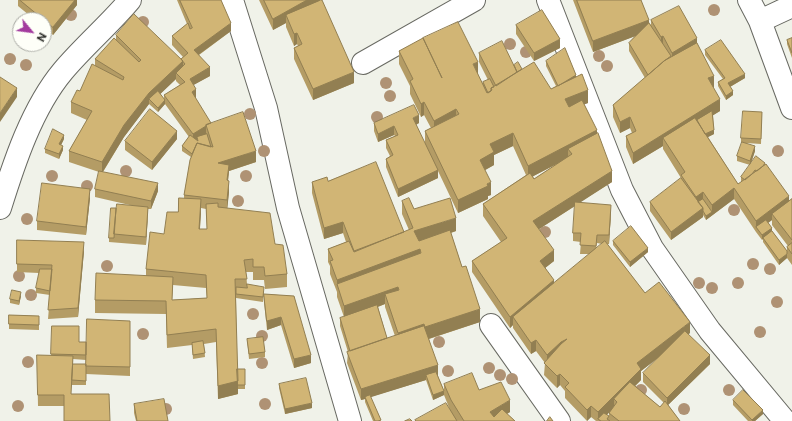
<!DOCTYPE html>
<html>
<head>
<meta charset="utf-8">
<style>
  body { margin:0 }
  #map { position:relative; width:792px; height:421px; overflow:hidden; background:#f0f2e9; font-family:Commissioner,sans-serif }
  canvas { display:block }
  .north { position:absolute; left:12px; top:12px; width:40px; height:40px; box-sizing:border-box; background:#fefff8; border:1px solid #acada7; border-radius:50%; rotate:119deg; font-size:11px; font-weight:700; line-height:16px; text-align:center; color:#31322e }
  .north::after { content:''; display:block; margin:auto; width:14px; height:18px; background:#a33b9e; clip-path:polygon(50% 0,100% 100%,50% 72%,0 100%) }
</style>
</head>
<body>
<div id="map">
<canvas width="792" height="421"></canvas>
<div class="north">N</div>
</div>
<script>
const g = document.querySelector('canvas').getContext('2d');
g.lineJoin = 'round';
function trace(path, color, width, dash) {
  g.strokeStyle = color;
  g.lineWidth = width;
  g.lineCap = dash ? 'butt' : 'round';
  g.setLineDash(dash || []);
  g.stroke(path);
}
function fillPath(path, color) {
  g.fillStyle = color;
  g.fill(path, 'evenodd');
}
const minor = new Path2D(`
  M232 0 266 108 288 208 350 421
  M548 0 622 190 652 248 710 331 785 421
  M749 0 760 21 792 108
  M760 21 792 6
  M363 63 474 0
  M491 325 559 421`);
const tertiary = new Path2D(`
  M0 208C14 163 32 108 63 71 84 46 109 25 130 0`);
trace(minor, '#686962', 24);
trace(tertiary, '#686962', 24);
trace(minor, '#fff', 22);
trace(tertiary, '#fff', 22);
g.fillStyle = '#af9274';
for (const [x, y] of [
  [714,10],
  [71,15],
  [143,22],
  [510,44],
  [526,52],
  [599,56],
  [10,59],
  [26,65],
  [607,66],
  [386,83],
  [390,96],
  [250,114],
  [377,117],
  [264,151],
  [778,151],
  [126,171],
  [52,176],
  [246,176],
  [87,186],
  [238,201],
  [734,210],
  [27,219],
  [545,232],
  [753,264],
  [107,266],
  [770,269],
  [19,276],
  [699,283],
  [738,283],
  [712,288],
  [31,295],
  [777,302],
  [253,314],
  [760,332],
  [143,334],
  [262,336],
  [439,342],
  [28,362],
  [262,363],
  [489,368],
  [448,371],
  [500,375],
  [512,379],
  [641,390],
  [729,390],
  [265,404],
  [18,406],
  [166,409],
  [684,409]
]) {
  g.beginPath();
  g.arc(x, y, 6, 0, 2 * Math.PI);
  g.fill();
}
fillPath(new Path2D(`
  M18 0H77V5L53 35 44 28V20H35L18 6Z
  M177 0H221L231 31 199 55 210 76 193 85 196 98H195L211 124 256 162 229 171 228 180 229 192 227 208 275 244 287 274V287L265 289 264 280H253V272H246L247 284 264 291 263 302 236 298 237 369H245V389H238V394L218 399 216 342 204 344 205 357 193 359 192 345 167 348 166 314 95 313V300L146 276V269L164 234 178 212 184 198V195L191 157 182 151V146L189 137 165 104 158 112 149 104 124 137 103 172 158 191 151 209H148L146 245 109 242V238L116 208 134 206 95 197V189L99 172 69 162V151L87 120 71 113V102L80 91 95 65V59L116 40V35L181 59 183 57 172 45V36L187 24ZM176 79V81L180 85 164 95V99L160 94ZM201 208 206 209 207 229H200ZM173 285 206 288 207 298 172 300Z
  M259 0H319L354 83 313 100 294 59V48L298 46 297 44 294 46 286 27V23L273 30Z
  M573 0H641L649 23 651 25V20L697 43 714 87H713L720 111 713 115 714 134 708 137 738 184 741 182V177L750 165 737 161V156L742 143H741V138L762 112 761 144 746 143 755 151 751 163 765 164 789 201 792 199V265L787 258 779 265 763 242V239L762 240 756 232 734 199 706 220 703 215V217L671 240 650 211V202L681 178 663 149V146L633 164 626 147V136L632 133 630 128 620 133 613 117V105L645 78 629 51V43L635 36 593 52ZM772 220V225L788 246 787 247V251L772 231 768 223Z
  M516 25 560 48 534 61 516 34Z
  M423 38 478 75 483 84V82L488 80 479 62V53L514 65 551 89 556 86 546 66V61L576 76 588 103 584 104 597 134 612 182 580 202 611 213 609 244H607L645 293 690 333 688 334 710 364 668 405 680 421H596L591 417 587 421 565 398V391L560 385 557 388 544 375 545 363 536 351 531 354 513 328V325L510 328 472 272V261L501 242 483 216V204L526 175 513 146 494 155V165L485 170 491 195 488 196V199L458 213 438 171V178L398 197 386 167V159L390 156 386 148V140L395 136 394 135 378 142 374 131V123H419L416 125 425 144V131L431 128 424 115 421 117 410 94V86L399 64V51L423 40ZM557 164 534 179 533 176ZM575 206 573 233V241L581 242 580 254H589L554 283 545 268 554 261 539 229ZM597 243 602 244 596 249ZM658 358 643 373V382L664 403 660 407 635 386 641 380V371ZM611 410 609 413V416L607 415Z
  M792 38V58L787 44V40Z
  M705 50 745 78 730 87 733 95 726 100 718 86V82L723 79 705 55Z
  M64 139 61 145 63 150 59 159 45 153V149Z
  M177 139 152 170 125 150V141Z
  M328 181 404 232 409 230 402 214V201L414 209 456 231 451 233 480 322 429 339 438 376 444 391V384L479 390 510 412 507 414 515 421H415V420L450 410 444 395 433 400 426 380 370 397 381 421H373L365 402V399L361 400 347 363 348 352 340 326V318L344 317 337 297V292L330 274V266L328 262V249L346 242 343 233 324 239 312 193V182ZM385 304V307L395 336 387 338 378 307Z
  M90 198 86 235 37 230V221Z
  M613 241 648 252 630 267 613 245Z
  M84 251 78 317 48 319 50 295 36 293V288L39 273 17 272V264Z
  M264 294 294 296 311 363 294 368 281 325 267 330 264 302Z
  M21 296 19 305 10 303V299Z
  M9 315 39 316V330L9 329Z
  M130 321V376L86 374V385H72L64 406H38L37 355 51 356 52 326 79 342H86ZM73 359 86 360V364L73 367Z
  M247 339 265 352V357L249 359Z
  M279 384 312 408 285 414 279 388Z
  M733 400 763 414 755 421H748L733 405Z
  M134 404 168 421H136L134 413Z`), '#b49c65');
fillPath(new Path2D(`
  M75 0H77V5L53 35V27Z
  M307 0H319V4L286 15V23L273 30V19Z
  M649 20V31L593 52V41Z
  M231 23V31L194 58V50Z
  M297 33V44L294 46V34Z
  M663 36V44L661 46V37Z
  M697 38V47L672 61V53Z
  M560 39V48L534 61V53Z
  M183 61V72L176 73V79L152 102 149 99V104L124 137 102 173V162L124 125 149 93Z
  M478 62V75L473 64Z
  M210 67V76L190 87V79Z
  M354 72V83L313 100V89Z
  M745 74V78L728 88V83Z
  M576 75V79L558 86Z
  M714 76V87L708 90V78Z
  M17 88V97L0 122V113Z
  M196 89V98L192 100V92Z
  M588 90V103L565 112V99Z
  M733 91V95L726 100V96Z
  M720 99V111L696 126 663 138V146L633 164V153Z
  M165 100V104L158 112V108Z
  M424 102V115L421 117V104Z
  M456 109V122L434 134V121Z
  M419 115V123L413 126V118Z
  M630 117V128L620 133V122Z
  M206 126V134L197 137V140L193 143V134Z
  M394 126V135L378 142V134Z
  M597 130V143L572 154 568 149V158L528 179V166Z
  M714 130V134L702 140V136Z
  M177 131V139L152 170V162Z
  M513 133V146L494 155V165L480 173V160L490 144Z
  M64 135V139L59 149V144Z
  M63 146V150L59 159V154Z
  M755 146V151L750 166V161Z
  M256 151V162L229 171 227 191 218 163Z
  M438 170V178L398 197V189Z
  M612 171V182L533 233V221Z
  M229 181V192L227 212V200Z
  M491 182V195L488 196V199L458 213V200L487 184Z
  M158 183V191L151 209V201Z
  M734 188V199L706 220V216L712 212V205Z
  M90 189V198L86 235V227Z
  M703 192V204L696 208V197Z
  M789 196V208L772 214V220L758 230 756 227V221Z
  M201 199V212L199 242V229Z
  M611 205V213L609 244V235Z
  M148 207V215L146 245V237Z
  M703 208V217L671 240V232Z
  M456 218V231L414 244V231Z
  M343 222V233L324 239V228Z
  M772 228V233L763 238 762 240V235Z
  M84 242V251L78 317V308Z
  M648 248V252L630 267V262Z
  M420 249V262L337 285V280Z
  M554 250V261L540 272V261Z
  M787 254V258L779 265V260Z
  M554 280V291L513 317V325L510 328V317Z
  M398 287V300L385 294V304L344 319V306Z
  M21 292V296L19 305V301Z
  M480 309V322L425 340V327Z
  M281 317V325L267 330V321Z
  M690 322V333L641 371V380L617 404V402L614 399V408L600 421 598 419V412L637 363Z
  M424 324V337L398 346V333Z
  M567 339 547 366V355L561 342Z
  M536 340V351L531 354V343Z
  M311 355V363L294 368V359Z
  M710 355V364L667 406V398Z
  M438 365V376L426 375V380L365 399V397V399L361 400V389Z
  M560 374V385L557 388V376Z
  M238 381V394L218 399V386Z
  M444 391V395L433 400V395Z
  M510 400V412L494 421 490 412Z
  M312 403V408L285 414V409Z
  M591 406V417L587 421V410Z
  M763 410V414L755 421H752V420Z`), '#927f52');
const building = new Path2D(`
  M20 0H75L53 27Z
  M180 0H221L231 23 194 50 210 67 190 79 196 89 192 92 211 123 206 125V126L193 134 164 95 185 82 176 73 185 64 181 59 188 53 172 36 188 23 190 29 192 28Z
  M264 0H307L273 19Z
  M321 0H322L354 72 313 89 294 48 302 44 297 33 294 34 286 15Z
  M577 0H641L649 20 593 41Z
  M679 6 697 38 672 53 663 36 661 37 651 20Z
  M542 10 560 39 534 53 516 25Z
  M134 14 183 61 149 93 124 125 102 162 69 151 92 111 71 102 77 90 80 91 92 64 123 80 124 77 95 59 114 38 139 62 141 60 116 35Z
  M458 22 478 62 473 64 487 93 492 90 491 88 534 62 551 89 582 74 588 90 565 99 569 107 582 100 597 130 528 166 513 133 490 144 494 152 480 160 491 182 487 184 488 186 458 200 425 131 459 114 456 109 434 121 424 102 421 104 410 81 413 79 399 51 423 38 442 78 423 38Z
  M649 23 671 56 664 61 648 75 629 43Z
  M792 38V53L787 40Z
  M721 40 745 74 728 83 733 91 726 96 718 82 725 78 705 50Z
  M502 41 517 72 496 86 479 53Z
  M697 43 714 76 708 78 720 99 633 153 626 136 636 131 630 117 620 122 613 105 664 61Z
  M565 48 576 75 558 86 546 61Z
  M518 62 522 69 517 72 514 65Z
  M0 77 17 88 0 113Z
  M490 79 494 87 491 88V91L488 93 483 82Z
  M158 91 165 100 158 108 149 99Z
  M414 105 419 115 413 118 438 170 398 189 386 159 393 155 386 140 398 135 394 126 378 134 374 123Z
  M150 109 177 131 152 162 125 141Z
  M712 111 714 130 705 134 697 120Z
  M743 111 762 112 761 139 741 138Z
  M243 112 256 151 218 163 229 165 227 180 229 181 227 200 184 195 190 160 197 143 213 147 206 125Z
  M695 118 738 184 766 164 789 196 756 221 734 188 712 205 703 192 696 197 681 175 685 172 663 138Z
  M53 129 64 135 59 144 63 146 59 154 45 149Z
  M598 133 612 171 533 221 554 250 540 261 554 280 510 317 472 261 507 238 483 204 530 173 534 179 572 154 568 149Z
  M207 134 211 147 197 143 192 154 182 146 190 135 198 141 197 137Z
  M742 142 755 146 750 161 737 156Z
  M756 156 765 163 763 166 757 171 755 170 752 174 745 180 741 177Z
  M376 162 404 232 354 251 343 222 324 228 312 182 327 177 328 181Z
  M99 171 158 183 151 201 95 189Z
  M681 178 703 208 671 232 650 202Z
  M42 183 90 189 86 227 37 221Z
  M179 198 201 199 199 229H207L206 204 218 203V207L270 213 275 244 283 245 287 274 265 276 264 267H253V259L244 260 247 279H235L238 381 218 386 216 329 167 335 166 301 95 300 96 273 173 277 172 300 207 298 206 275 146 269 150 232 164 234 167 212H178Z
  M409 198 414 209 450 198 456 218 414 231 419 241 450 230 462 267 466 266 480 309 425 327 424 324 398 333 385 294 399 290 398 287 344 306 337 284 421 253 420 249 337 280 330 261 333 260 328 249 349 241 354 252 413 228 402 201Z
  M703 199 712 212 706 216 703 211V208L698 202Z
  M792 199V240L772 214Z
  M575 202 611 205 609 235H597L596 246 580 245 581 233H573Z
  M117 204 148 207 146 237 114 234Z
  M111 208H116L114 238H109Z
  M766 220 772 228 762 235 756 227Z
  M631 226 648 248 630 262 613 241Z
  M772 231 787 251V254L779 260 763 238Z
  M17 240 84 242 78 308 48 310 52 265 17 264Z
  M605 241 645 293 659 282 690 322 637 363 641 369 598 412 591 406 587 410 565 387 569 383 560 374 557 376 544 363 561 344 567 339 561 342 547 355 536 340 531 343 513 317Z
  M792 243V254L787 247Z
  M40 269H52L50 291 36 288Z
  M247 284 264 287 263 297 236 294V287L247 288Z
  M12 290 21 292 19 301 10 299Z
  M264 294 294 296 311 355 294 359 281 317 267 321Z
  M377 305 387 338 350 351 340 318Z
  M9 315 39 316V325L9 324Z
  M87 319 130 321V367L86 366Z
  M52 326H79V342H86V355L51 354Z
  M424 326 438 365 361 389 347 352Z
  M685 331 710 355 667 398 643 373Z
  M263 337 265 352 249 354 247 339Z
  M203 341 205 353 193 355 192 343Z
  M37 355 73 356 71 394H109L110 421H64V395H38Z
  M73 364H86V381L72 380Z
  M237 369H245V385H238Z
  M436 372 444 391 433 395 426 375Z
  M472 373 479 390 501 382 510 400 490 412 494 417 502 409 515 421H464L451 400 444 384Z
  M306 378 312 403 285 409 279 384Z
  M630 382 660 407 665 401 680 421H619L609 413 617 402 614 399Z
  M743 390 763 410 752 420 733 400Z
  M370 395 381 420 378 421H375L365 397Z
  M164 399 168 421H137L134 404Z
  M446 403 457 421H416L415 420Z
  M604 413 609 416 607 419 610 421H601L598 419Z
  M550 417 553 421H547Z
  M410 419 412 421H405Z`);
fillPath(building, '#d1b575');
trace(building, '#927f52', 1);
</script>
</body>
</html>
